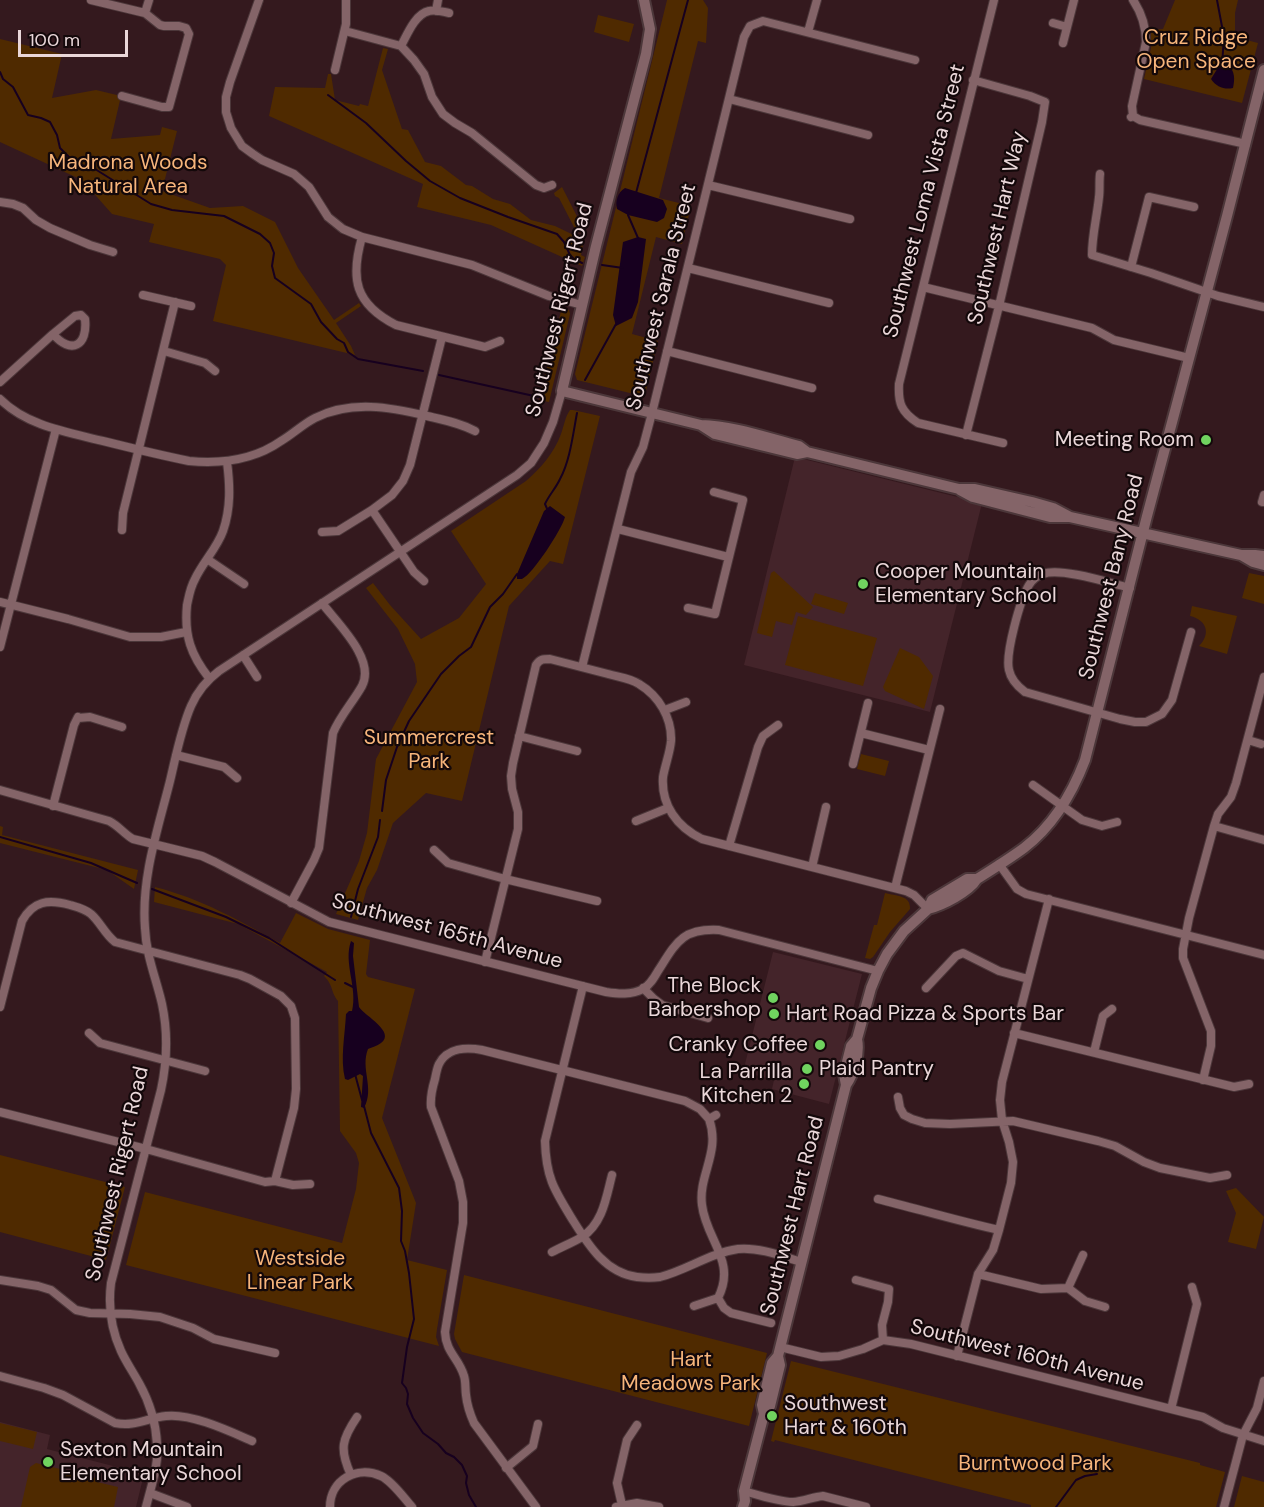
<!DOCTYPE html>
<html>
<head>
<meta charset="utf-8">
<style>
  body { margin:0 }
  #map { position:relative; width:1264px; height:1507px; overflow:hidden; background:#34191e; font-family:"DM Sans",sans-serif }
  canvas { display:block }
  .scale { position:absolute; left:18px; top:30px; width:110px; height:27px; box-sizing:border-box; border:3px solid #ead7d9; border-top:0; padding-left:8px; font-size:18px; line-height:21px; white-space:nowrap; color:#ead7d9; -webkit-text-stroke:4px #13080a; paint-order:stroke }
</style>
</head>
<body>
<div id="map">
<canvas width="1264" height="1507"></canvas>
<div class="scale">100 m</div>
</div>
<script>
const g = document.querySelector('canvas').getContext('2d');
g.lineJoin = 'round';
function fillPath(path, color) {
  g.fillStyle = color;
  g.fill(path, 'evenodd');
}
function trace(path, color, width, dash) {
  g.strokeStyle = color;
  g.lineWidth = width;
  g.lineCap = dash ? 'butt' : 'round';
  g.setLineDash(dash || []);
  g.stroke(path);
}
function write(font, color, halo, rows, align = 'center') {
  g.font = font + ' "DM Sans",sans-serif';
  g.lineWidth = 4.5;
  g.setLineDash([]);
  g.textBaseline = 'middle';
  g.strokeStyle = halo;
  g.fillStyle = color;
  for (const [text, x, y, turn = 0] of rows) {
    g.save();
    g.translate(x, y);
    g.rotate((+turn || 0) * Math.PI / 180);
    g.textAlign = isNaN(turn) ? turn : align;
    if (halo) g.strokeText(text, 0, 0);
    g.fillText(text, 0, 0);
    g.restore();
  }
}
fillPath(new Path2D(`
  M795 457 982 503 930 712 744 665Z
  M773 952 862 974 829 1104 772 1089 774 1080 743 1072Z
  M0 1422 50 1435 47 1449 144 1474 136 1507H0Z`), '#44242a');
fillPath(new Path2D(`
  M667 0H703L708 8 706 43 698 41 659 198 691 206 682 244 656 237 632 334 658 341 646 391 644 394 638 395 577 380 575 374Z
  M1175 0H1238L1235 13V37L1258 43 1242 103 1144 79 1151 48V30L1163 29Z
  M598 15 634 24 629 42 594 32Z
  M0 39 62 54 52 98 96 90 121 96 111 139 160 135 162 127 177 131 162 191 210 208 243 206 275 222 298 268 334 320 359 303 361 306 336 323 351 346 355 355 213 321 226 265 220 259 149 242 154 224 112 214 82 180 0 142Z
  M383 48 388 49 382 70 402 129 408 130 425 162 441 166 466 185 472 186 493 199 510 204 531 220 555 226 584 240 581 255 585 257 582 266 491 225 417 207 423 184 269 116 275 87 325 88 328 74H331L335 100 359 106 360 104 368 106Z
  M562 187 586 234V235L576 231 559 198 555 196 554 193Z
  M562 307 569 310 570 314 549 402 539 400Z
  M570 410H573L600 416 563 564 550 561 509 606 462 801 426 793 393 823 377 870 367 888 358 920 336 914 359 861 367 833 376 759 417 682 415 664 398 629 366 588 373 583 390 605 421 639 459 618 486 584 451 531 526 481C541 468 554 453 561 434 564 426 565 417 570 410Z
  M774 571 813 607 806 615 796 612 792 625 776 621 772 637 757 633 771 573Z
  M1249 573 1264 576V604L1242 598Z
  M815 593 848 603 844 614 811 604Z
  M1192 606 1237 616 1227 654 1199 646C1211 634 1207 620 1190 616Z
  M798 616 877 638 863 686 785 665Z
  M900 648 919 657 933 676 924 709 885 691 883 687Z
  M861 754 889 761 885 776 857 769Z
  M0 826 3 827 2 835 138 870 134 889 107 870 0 843Z
  M155 887C202 899 238 920 280 943L296 913 328 929 370 940 366 974 368 977 415 989 382 1118 416 1203 407 1260 447 1270 437 1329 436 1337 439 1346 126 1265 145 1192 342 1243 356 1189 359 1163 356 1153 340 1131 338 1001C330 991 334 986 324 976L327 972 238 924 154 902Z
  M885 893C896 896 911 895 910 909L890 932 873 957 870 959 865 958 874 925H877Z
  M0 1155 125 1187 106 1260 0 1232Z
  M1236 1188 1264 1217 1256 1249 1228 1242 1236 1213 1226 1191Z
  M464 1275 767 1353 749 1426 462 1352 455 1339 454 1334Z
  M791 1361 1200 1463V1465L1225 1472 1216 1507H1031V1505L775 1440 774 1442 771 1441Z
  M0 1423 37 1432 33 1449 0 1441Z
  M36 1463 96 1478 97 1482 118 1487 114 1507H21L30 1467Z
  M1242 1476 1264 1482V1507H1234Z`), '#4f2a00');
fillPath(new Path2D(`
  M1228 65C1235 71 1235 79 1233 88 1225 90 1216 87 1211 79L1219 66Z
  M625 188 663 200 667 209 664 218 657 222 628 215 617 209C615 201 618 192 625 188Z
  M638 237 646 239 638 302 632 318 616 326 613 315 623 242Z
  M550 506 565 517C562 529 533 574 522 579 521 579 519 579 517 579V574L544 511Z
  M351 941 354 943 353 956 359 1007C365 1016 396 1032 381 1043 377 1046 372 1047 368 1049 360 1069 375 1088 364 1108L361 1107 363 1076 360 1074 348 1080 345 1079C340 1059 345 1035 346 1014L349 1011H352C358 988 343 963 351 941Z`), '#17001f');
trace(new Path2D(`
  M1217 0 1224 37 1222 65 1224 68
  M0 72 3 79 13 87 28 115 41 118 50 122 57 135 60 148 75 163 95 169 151 204 172 210 224 216 260 234 270 243 274 253 272 266 275 278 311 304 321 322 337 339 344 343 348 352 358 359 423 371
  M328 95 366 123 406 161 430 181 460 198 508 217 557 234 564 242 570 255 574 259 582 263
  M636 193 688 0
  M629 213 628 215 638 238
  M602 265 623 268
  M439 375 543 398
  M585 380 616 324
  M548 511 545 504C549 495 556 488 560 479 570 461 573 434 577 413
  M382 811 386 780 397 747 409 721 441 674 459 656 471 647 490 607 503 594 517 574
  M0 837 91 863 137 883
  M152 889 226 917 269 938 335 980
  M351 917 358 889 378 837 380 820
  M345 983 355 988
  M355 1074 362 1100
  M364 1106 371 1133 399 1188 402 1211 401 1241 405 1251 409 1273 414 1319 407 1347 402 1383 406 1388 408 1394 407 1404 413 1418 423 1433 438 1444 446 1453 454 1457 462 1465 467 1476 466 1483 469 1495 476 1507
  M1056 1507 1076 1480 1085 1476 1097 1474`), '#17001f', 2);
const street = new Path2D(`
  M91 0 145 13 160 25 164 26H179L186 28 189 34 169 107H162L122 96
  M259 0 230 82 226 97V112L231 128 242 146 253 154 262 160 294 174 309 187 328 217 343 229 362 237 472 265 549 296 582 305
  M994 0 899 384C898 403 901 412 918 423L1003 443
  M436 11 438 0
  M145 13 149 0
  M1053 23 1067 27
  M345 31 401 46 414 60 424 74 432 97 443 114 455 123 472 133 536 185 544 188 552 185
  M808 32 817 0
  M1063 43 1074 0
  M401 46C407 35 415 14 429 11 435 9 443 12 449 13
  M335 70 346 24V0
  M729 99 868 135
  M1133 116 1140 120 1246 144
  M1131 117 1133 116 1132 106 1146 42C1146 27 1141 12 1133 0
  M1100 174C1099 182 1100 190 1099 197 1097 217 1092 235 1092 255L1151 273 1218 296 1264 307
  M708 185 850 219
  M0 202 13 204 23 208 36 220 50 228 90 245 113 252
  M362 237C350 279 355 304 396 325L485 347 500 341
  M1131 267 1149 197 1194 207
  M688 268 829 303
  M923 287 1092 328 1114 340 1189 358
  M143 295 191 306
  M164 351 205 363 215 371
  M667 351 812 388
  M0 382 53 334 75 316 81 315 85 319C88 346 71 355 53 334
  M0 399C27 426 67 432 103 441 131 448 160 455 189 461 221 464 254 460 281 441 293 434 303 424 315 418 351 400 390 407 427 416 444 420 460 423 475 431
  M966 435 999 306 1042 122 1045 102 1030 96 973 80
  M1264 495 1262 502H1264
  M372 510 414 572 424 581
  M618 529 728 557
  M122 530 123 513 175 302
  M322 532 338 531 372 510 392 495 403 481 410 465 442 337
  M207 559 244 584
  M1130 588C1110 583 1060 567 1043 574 1038 575 1032 580 1029 585 1020 600 1005 654 1009 670 1011 680 1017 686 1025 692L1120 719 1135 722H1146L1162 714 1172 700 1191 632
  M0 602 68 619 130 637H161L186 632
  M688 608 715 614 743 500 714 492
  M0 647 56 429
  M243 655 257 677
  M582 667 631 472 643 447 652 413 744 37 750 26 763 21 915 60
  M209 678C191 655 184 636 187 605 189 596 190 588 195 579 203 562 217 548 223 531 231 508 230 485 227 462
  M665 710 686 702
  M78 718 90 717 122 727
  M861 733 929 750
  M519 736 577 751
  M1248 740 1261 744
  M176 755 224 767 237 778
  M853 764 868 703
  M1033 785 1082 820 1102 826 1117 822
  M0 790 109 821C119 826 124 834 133 839L202 856 215 862 329 922 606 992C619 994 631 995 643 989 650 985 654 978 658 971 676 943 682 928 719 930L878 971
  M53 806 74 725 78 717
  M636 821 668 808
  M1214 826 1264 840
  M729 846 758 747 763 736 778 725
  M434 850 448 863 505 879 597 901
  M999 864 1017 889 1026 894 1264 955
  M812 867 826 807
  M895 888 940 709
  M291 903 314 860 319 848 333 733C340 716 353 702 362 686 376 659 337 623 322 603
  M485 962 518 829V812L512 789 511 776 513 763 536 665C540 659 543 659 550 659 570 664 589 669 608 674 618 677 630 678 639 684 659 696 672 718 671 741 670 753 665 765 663 777 661 805 677 827 702 839L906 891 914 895 928 909
  M583 986 545 1141C546 1179 555 1191 574 1222 589 1246 606 1273 637 1277 645 1278 653 1278 660 1277 687 1270 710 1253 738 1249 759 1247 782 1256 801 1262
  M643 988 654 999 662 1005 708 1018
  M926 988 956 956 963 953 999 971 1028 979
  M0 1007 22 921C33 901 48 899 70 905 77 907 85 909 91 914 101 923 104 933 115 942L240 975 250 979 281 996 291 1006 295 1018 296 1089 294 1108 275 1181
  M89 1033 100 1043 205 1071
  M1014 1033 1234 1087 1249 1084
  M1094 1052 1103 1016 1112 1009
  M1203 1080 1211 1046V1031L1183 958V949L1189 918 1214 826 1218 814 1231 797 1236 783 1264 677
  M898 1097 900 1108 904 1115 912 1119 925 1123 950 1124 1013 1121 1098 1141 1115 1146 1144 1162 1160 1168 1210 1178 1227 1175
  M0 1112 146 1149 265 1182 275 1181 293 1185 310 1184
  M716 1115 709 1119C721 1152 698 1175 702 1205 706 1240 737 1261 718 1298L724 1308 731 1313 771 1323
  M878 1199C918 1209 958 1221 999 1230
  M552 1252C561 1247 572 1243 582 1237 603 1223 606 1198 612 1175
  M978 1274 1041 1289 1068 1288
  M0 1280 38 1286 51 1290 76 1310 90 1313 130 1314 160 1317 193 1328 214 1339 275 1353
  M856 1280 889 1289 888 1302 882 1325 883 1340
  M1068 1288 1085 1301 1105 1307
  M1068 1288 1083 1255
  M694 1306 718 1298
  M780 1347 821 1357 839 1356 863 1349 883 1340 911 1344 1203 1417 1223 1428 1264 1441
  M957 1356 978 1274 993 1250 999 1230 1011 1183 1013 1162 1009 1142 1002 1120 1000 1100 1002 1082 1049 899
  M0 1376 44 1388 63 1395 115 1423C135 1427 147 1418 166 1416 191 1413 229 1431 252 1441
  M1171 1409 1197 1304 1192 1287
  M506 1468 533 1446 538 1424
  M351 1475C339 1449 342 1439 357 1417
  M744 1491C758 1495 780 1502 793 1502 804 1501 813 1497 823 1496L866 1507
  M150 1493 187 1507
  M622 1505 617 1483 627 1440 637 1425
  M146 1507C151 1486 159 1466 157 1444 156 1423 149 1401 139 1383 133 1372 126 1362 121 1351 111 1329 108 1307 111 1283L161 1090C167 1062 168 1032 162 1004 156 978 146 955 145 928 141 878 158 829 170 781 176 756 181 729 191 706 197 692 207 680 219 671L517 475 531 463 544 443 553 422 562 391
  M330 1507C330 1480 357 1465 381 1476 392 1481 404 1498 412 1507
  M536 1507 474 1423C470 1414 467 1405 466 1395 465 1389 466 1382 464 1376 459 1358 446 1353 445 1332L463 1223V1202L459 1181 431 1107C430 1097 432 1089 435 1079 436 1074 437 1068 439 1064 447 1048 466 1047 482 1050L685 1101 700 1109 709 1119
  M616 1507 637 1503 659 1507
  M1224 1507 1243 1435 1257 1408 1264 1381`);
const secondary = new Path2D(`
  M644 0 650 29 646 54 596 246 562 391 701 425C734 426 767 438 799 446L807 452
  M701 425 715 434 797 454 807 452 959 489H975L1032 502 1053 508 1070 517
  M960 490 973 497 1050 517H1070L1241 555 1253 562 1264 565
  M1241 555H1255L1264 556
  M928 909C943 905 969 892 977 879 993 869 1009 859 1024 848 1054 825 1072 794 1085 760L1147 516 1227 216 1264 70
  M846 1085 844 1074 851 1046 857 1039 871 988 878 971 887 954 904 931 928 909 932 900 967 879H977
  M764 1414 762 1405 771 1367 772 1363 778 1356 846 1085C854 1073 860 1054 857 1039
  M743 1507 745 1501 744 1491 764 1414 770 1406 780 1365 778 1356`);
trace(street, '#4c373a', 10);
trace(secondary, '#4c373a', 14);
trace(street, '#846468', 8);
trace(secondary, '#846468', 10);
for (const [x, y, r, color] of [
  [1206,440,6,"#70d35f"],
  [863,584,6,"#70d35f"],
  [773,998,6,"#70d35f"],
  [774,1014,6,"#70d35f"],
  [820,1045,6,"#70d35f"],
  [807,1069,6,"#70d35f"],
  [804,1084,6,"#70d35f"],
  [772,1416,6,"#70d35f"],
  [48,1462,6,"#70d35f"]
]) {
  const dot = new Path2D();
  dot.arc(x, y, r, 0, 2 * Math.PI);
  g.fillStyle = color;
  g.fill(dot);
  trace(dot, '#13080a', 2);
}
write('21px', '#f7b57b', '#13080a', [
  ["Cruz Ridge",1196,38],
  ["Open Space",1196,62],
  ["Madrona Woods",128,163],
  ["Natural Area",128,187],
  ["Summercrest",429,738],
  ["Park",429,762],
  ["Westside",300,1259],
  ["Linear Park",300,1283],
  ["Hart",691,1360],
  ["Meadows Park",691,1384],
  ["Burntwood Park",1035,1464]
]);
write('21px', '#ead7d9', '#13080a', [
  ["Southwest Loma Vista Street",925,201,-76],
  ["Southwest Hart Way",998,228,-77],
  ["Southwest Sarala Street",662,297,-76],
  ["Southwest Rigert Road",560,310,-76],
  ["Southwest Bany Road",1112,577,-76],
  ["Southwest 165th Avenue",447,932,15],
  ["Southwest Rigert Road",118,1174,-77],
  ["Southwest Hart Road",793,1216,-76],
  ["Southwest 160th Avenue",1027,1356,14]
]);
write('21px', '#ead7d9', '#13080a', [
  ["Meeting Room",1194,440,"right"],
  ["Cooper Mountain",875,572],
  ["Elementary School",875,596],
  ["The Block",761,986,"right"],
  ["Barbershop",761,1010,"right"],
  ["Hart Road Pizza & Sports Bar",786,1014],
  ["Cranky Coffee",808,1045,"right"],
  ["Plaid Pantry",819,1069],
  ["La Parrilla",792,1072,"right"],
  ["Kitchen 2",792,1096,"right"],
  ["Southwest",784,1404],
  ["Hart & 160th",784,1428],
  ["Sexton Mountain",60,1450],
  ["Elementary School",60,1474]
], 'left');
</script>
</body>
</html>
